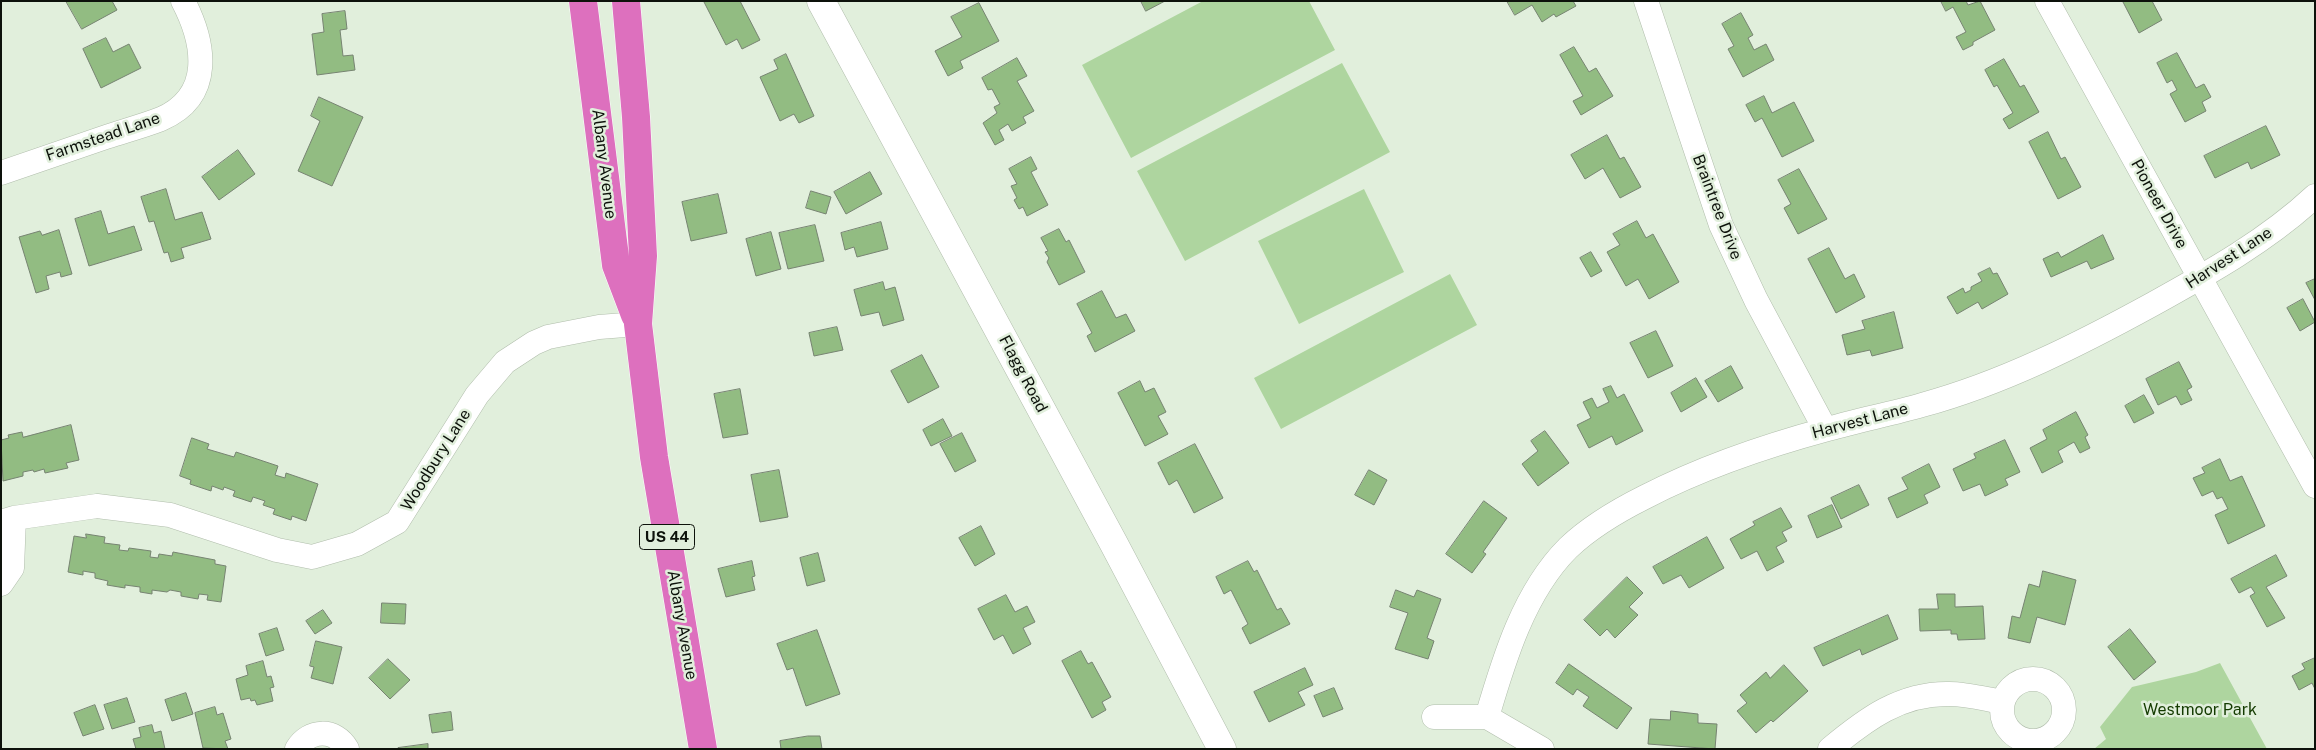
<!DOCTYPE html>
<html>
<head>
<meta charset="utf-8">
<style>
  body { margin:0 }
  #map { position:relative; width:2316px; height:750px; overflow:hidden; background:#e1efdc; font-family:"Public Sans",sans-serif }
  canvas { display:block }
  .frame { position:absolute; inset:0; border:2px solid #0d120b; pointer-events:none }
</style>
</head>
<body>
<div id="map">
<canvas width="2316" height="750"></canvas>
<div class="frame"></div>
</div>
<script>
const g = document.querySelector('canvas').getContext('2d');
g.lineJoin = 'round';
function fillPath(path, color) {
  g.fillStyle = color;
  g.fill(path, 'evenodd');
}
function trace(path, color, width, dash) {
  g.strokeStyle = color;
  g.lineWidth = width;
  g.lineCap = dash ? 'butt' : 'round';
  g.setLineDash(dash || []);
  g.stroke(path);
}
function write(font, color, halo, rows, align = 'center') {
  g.font = font + ' "Public Sans",sans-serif';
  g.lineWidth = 5;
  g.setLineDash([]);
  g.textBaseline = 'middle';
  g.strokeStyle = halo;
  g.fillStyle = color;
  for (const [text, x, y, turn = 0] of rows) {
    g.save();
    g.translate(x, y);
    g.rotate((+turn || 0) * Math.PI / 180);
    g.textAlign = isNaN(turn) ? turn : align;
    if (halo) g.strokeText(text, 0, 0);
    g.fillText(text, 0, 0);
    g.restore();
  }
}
fillPath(new Path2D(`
  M1203 1H1309L1335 50 1131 158 1082 65Z
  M1342 63 1390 152 1185 261 1137 171Z
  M1364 189 1404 272 1299 324 1258 241Z
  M1450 274 1477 325 1281 429 1254 378Z
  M2220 663 2267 749H2094L2106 739 2100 727 2132 687 2196 672Z`), '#aed59f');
const building = new Path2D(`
  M66 1H112L117 10 82 29Z
  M740 1 760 40 742 49 737 39 726 45 704 2Z
  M1141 1H1165L1146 11Z
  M1507 1H1573L1576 6 1556 17 1554 14 1542 22 1532 5 1515 15Z
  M1941 1H1966L1968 5 1980 1 1995 30 1973 42V45L1963 50 1956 37 1966 32 1953 7 1946 11Z
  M2125 1H2152L2162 20 2139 33 2123 2Z
  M979 3 999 41 960 61 963 68 948 76 935 51 962 37 951 17Z
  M345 11 347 29 340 30 343 56 353 55 355 70 317 75 312 34 324 32 322 14Z
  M1741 13 1753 35 1748 38 1754 50 1766 44 1774 60 1743 77 1728 49 1734 46 1722 24Z
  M106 38 113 52 129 44 141 68 101 88 83 49Z
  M1574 47 1589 72 1596 68 1613 96 1581 115 1573 101 1583 96 1560 55Z
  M2177 53 2196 88 2204 84 2211 97 2202 102 2206 111 2185 122 2170 94 2177 90 2172 80 2167 83 2157 63Z
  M786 54 814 116 799 123 794 114 780 121 760 77 778 69 774 60Z
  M1017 58 1027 76 1017 81 1034 111 1023 117 1026 123 1012 131 1008 124 999 130 1004 140 995 145 983 123 997 113 994 107 1000 104 992 89 988 90 982 78Z
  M2004 59 2020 87 2024 85 2039 112 2009 129 2003 119 2013 113 1997 85 1994 87 1985 70Z
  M1764 96 1772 113 1794 102 1814 141 1782 157 1762 118 1755 122 1746 105Z
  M319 97 363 117 332 186 298 171 320 121 311 116Z
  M2266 126 2280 155 2251 169 2248 162 2215 178 2204 156Z
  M2048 132 2061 159 2065 157 2081 187 2058 199 2029 142Z
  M1607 135 1620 159 1624 157 1641 187 1620 198 1603 168 1585 179 1571 155Z
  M238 150 255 174 219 200 202 177Z
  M1031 157 1037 169 1031 172 1048 205 1027 216 1023 207 1019 209 1014 200 1017 198 1011 186 1017 184 1009 169Z
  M1799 169 1827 219 1798 234 1784 208 1791 204 1778 180Z
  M870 172 882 194 846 214 834 192Z
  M166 189 175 220 202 212 211 239 181 248 184 258 171 262 168 252 164 253 154 221 149 222 141 197Z
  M811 191 831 197 826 214 806 208Z
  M718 194 727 233 691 241 682 202Z
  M101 211 108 234 134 226 142 250 89 266 75 219Z
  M1637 221 1646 238 1653 234 1679 282 1649 299 1638 279 1626 286 1607 252 1620 245 1613 234Z
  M881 222 888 249 857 257 854 247 845 250 841 233Z
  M815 225 824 261 788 269 779 233Z
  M1059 229 1066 242 1069 240 1085 272 1059 285 1047 262 1049 258 1045 252 1048 251 1041 238Z
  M59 230 72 274 61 277 60 272 46 276 49 289 36 293 19 237 40 231 42 235Z
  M771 232 781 269 756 276 746 239Z
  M2103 235 2114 259 2091 269 2087 261 2051 277 2043 259 2058 252 2061 257Z
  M1829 248 1845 279 1854 274 1865 297 1836 313 1808 259Z
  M1591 252 1602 271 1591 277 1580 258Z
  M1990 268 1993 274 1997 273 2008 294 1982 309 1978 302 1957 314 1947 297 1963 288 1965 293 1971 290V287L1982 281 1978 274Z
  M2315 279V300L2306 283Z
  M883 282 885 290 895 287 904 320 883 326 879 312 861 316 854 290Z
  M1102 291 1116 318 1126 314 1135 331 1095 352 1087 336 1092 333 1077 304Z
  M2303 299 2315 322 2300 331 2287 308Z
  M1894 312 1903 348 1872 356 1870 350 1847 355 1842 335 1865 329 1862 321Z
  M837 327 843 350 814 356 809 333Z
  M1656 331 1673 366 1648 378 1630 343Z
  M922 355 939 387 908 403 891 371Z
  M2179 362 2192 387 2187 390 2192 400 2181 405 2176 396 2158 405 2146 379Z
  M1731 366 1743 388 1718 402 1705 381Z
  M1696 378 1707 397 1681 412 1671 393Z
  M1140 381 1145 392 1154 388 1166 412 1158 416 1168 434 1145 446 1118 393Z
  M1611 386 1617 398 1624 394 1643 431 1616 445 1612 436 1589 448 1577 425 1591 418 1583 402 1592 398 1597 408 1609 402 1603 389Z
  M740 389 748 434 723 438 714 394Z
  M2144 395 2154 413 2134 423 2125 406Z
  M2076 412 2088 435 2085 437 2090 448 2080 453 2074 442 2058 451 2063 462 2042 473 2030 448 2047 439 2043 430Z
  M943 419 952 436 931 446 923 430Z
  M71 425 79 460 66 463 68 468 45 473 44 469 34 472 33 470 23 472V476L3 481 1 440 9 438 8 435 22 432 23 437Z
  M1545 431 1569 463 1538 486 1522 464 1538 451 1531 441Z
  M962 433 976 461 955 472 940 444Z
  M192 438 209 444 207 449 234 457 236 452 278 466 275 475 285 478 286 473 318 484 306 521 292 516 291 520 273 514 275 509 263 505 265 501 253 497 251 502 233 496 235 491 224 487 223 490 212 486 211 491 190 484 191 480 180 476Z
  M2005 440 2020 472 2005 479 2008 485 1985 496 1980 484 1963 491 1953 469 1976 458 1974 454Z
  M1195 444 1223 498 1194 513 1177 480 1169 485 1158 463Z
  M2220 459 2230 481 2242 476 2265 526 2228 544 2215 515 2228 509 2222 497 2217 499 2213 491 2202 496 2193 478 2205 473 2202 468Z
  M1929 464 1940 487 1924 495 1928 503 1897 518 1888 498 1908 489 1902 478Z
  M779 470 788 517 760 522 751 475Z
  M1369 470 1387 480 1374 505 1355 495Z
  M1859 485 1869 505 1841 519 1831 498Z
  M1484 501 1507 518 1483 552 1486 554 1472 573 1446 554Z
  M1832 505 1842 527 1817 538 1808 516Z
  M1781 508 1792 527 1782 532 1787 541 1776 547 1784 562 1767 571 1757 551 1741 559 1730 539 1755 525 1753 522Z
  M981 526 995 554 975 566 959 538Z
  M86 534 105 537 104 543 120 545 119 550 128 551 129 548 151 551 150 557 158 558 159 554 172 556 173 552 215 560V564L226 566 221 602 207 600 208 595 199 594 198 599 181 596V592L170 590 167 592 152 590V594L140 592V587L125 585V588L107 585 108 581 95 578V573L83 571V575L68 572 74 536 86 538Z
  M1707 537 1724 568 1689 588 1681 575 1663 584 1653 567Z
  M818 553 825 581 807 586 800 558Z
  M2276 555 2287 576 2266 587 2285 618 2267 627 2250 596 2255 593 2251 587 2239 593 2231 579Z
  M752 561 755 576 752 577 755 590 726 597 718 569Z
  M1248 561 1254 572 1257 570 1277 610 1281 608 1290 624 1250 644 1242 628 1248 624 1231 590 1224 594 1216 577Z
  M2043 571 2076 580 2065 625 2037 617 2030 643 2008 638 2012 616 2020 618 2029 584 2039 587Z
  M1627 577 1643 593 1629 607 1638 615 1615 638 1607 629 1600 636 1584 620Z
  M1396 590 1414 597 1417 590 1441 599 1427 638 1434 641 1428 659 1395 649 1408 613 1390 607Z
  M1937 594H1955V607L1983 606 1985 639 1958 640 1957 634H1951V630L1920 631 1919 609H1938Z
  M1006 595 1015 612 1027 606 1035 622 1023 628 1031 644 1013 654 1003 635 994 640 978 609Z
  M382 603 406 604 405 624 381 623Z
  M323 610 332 623 315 634 306 621Z
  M1888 615 1898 639 1862 655 1860 649 1823 666 1814 648Z
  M277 628 284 650 266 656 259 634Z
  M2130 629 2156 662 2134 680 2108 647Z
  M817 630 840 694 806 706 793 668 787 670 777 644Z
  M316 641 342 647 333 684 311 678 314 667 310 666Z
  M1081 651 1088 664 1092 662 1111 697 1102 702 1106 710 1092 718 1062 661Z
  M2315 658V689L2312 683 2299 690 2292 676 2305 669 2302 664Z
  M388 659 410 680 390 699 369 678Z
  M263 661 267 677 271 676 274 687 270 688 273 701 257 705 255 700 251 701 250 698 241 700 236 679 248 675 246 666Z
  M1569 664 1632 708 1617 729 1583 706 1589 697 1577 689 1573 695 1556 683Z
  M1784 665 1808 691 1773 722 1771 720 1756 733 1737 711 1747 703 1740 695 1766 672 1770 678Z
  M1305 668 1313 685 1298 692 1305 705 1269 722 1254 692Z
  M1334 688 1343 709 1323 717 1314 696Z
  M186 693 193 714 172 721 165 700Z
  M127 698 135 722 112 729 104 705Z
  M95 705 104 729 83 736 74 713Z
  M215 707 217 715 223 713 231 739 225 741 228 749 203 748 195 713Z
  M1671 711 1698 714V723L1717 724 1715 749 1648 744 1650 719 1670 720Z
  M451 712 453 730 432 733 429 715Z
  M152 725 154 733 161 731 165 749H136L133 739 141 737 139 728Z
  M808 736H820L822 749H781L780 741Z
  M428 744V749H398V748Z`);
fillPath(building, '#92bc82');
trace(building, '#768371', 1);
const street = new Path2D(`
  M1646 1 1721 225 1756 300 1825 429
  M2047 1 2315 486
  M1 173C36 161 71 149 106 137 124 131 143 126 161 119 214 96 205 43 183 1
  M1 522 14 518 97 506 170 515 277 550 312 557 357 544 397 522 477 395 505 362 534 343 548 337 599 327 638 324
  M1 584 12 568 14 518
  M2002 710a31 31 0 1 1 62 0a31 31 0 1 1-62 0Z
  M1434 717H1487L1542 749
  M1487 717C1504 659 1524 592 1568 548 1591 526 1617 511 1645 497 1703 467 1765 446 1828 429 1859 420 1891 414 1922 405 2003 383 2080 344 2153 304 2209 273 2268 240 2315 196
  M297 749C309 729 335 728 347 749
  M1830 749C1866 719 1901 693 1949 694 1967 694 1985 699 2002 702`);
const secondary = new Path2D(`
  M821 1 1114 544 1222 749`);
const highway = new Path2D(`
  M583 1 616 265 635 315
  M626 1 636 117 643 256 638 324 654 457 703 749`);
trace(street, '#b0bdab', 25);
trace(secondary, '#b0bdab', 29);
trace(highway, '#fff', 29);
trace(street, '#fff', 24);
trace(secondary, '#fff', 28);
trace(highway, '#dd70be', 28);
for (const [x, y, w] of [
  [667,537,55]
]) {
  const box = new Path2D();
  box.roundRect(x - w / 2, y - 12.5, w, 25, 4);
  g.fillStyle = '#e1efdc';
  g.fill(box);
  trace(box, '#0d120b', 1);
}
write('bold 15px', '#0d120b', null, [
  ["US 44",667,537]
]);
write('16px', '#0d120b', '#e1efdc', [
  ["Farmstead Lane",103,137,-19],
  ["Albany Avenue",604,164,83],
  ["Pioneer Drive",2159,204,61],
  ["Braintree Drive",1717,207,69],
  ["Harvest Lane",2229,258,-33],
  ["Flagg Road",1023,374,62],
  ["Harvest Lane",1860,421,-15],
  ["Woodbury Lane",436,460,-58],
  ["Albany Avenue",682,625,80]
]);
write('16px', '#143b00', '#e1efdc', [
  ["Westmoor Park",2200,710]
]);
</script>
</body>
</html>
